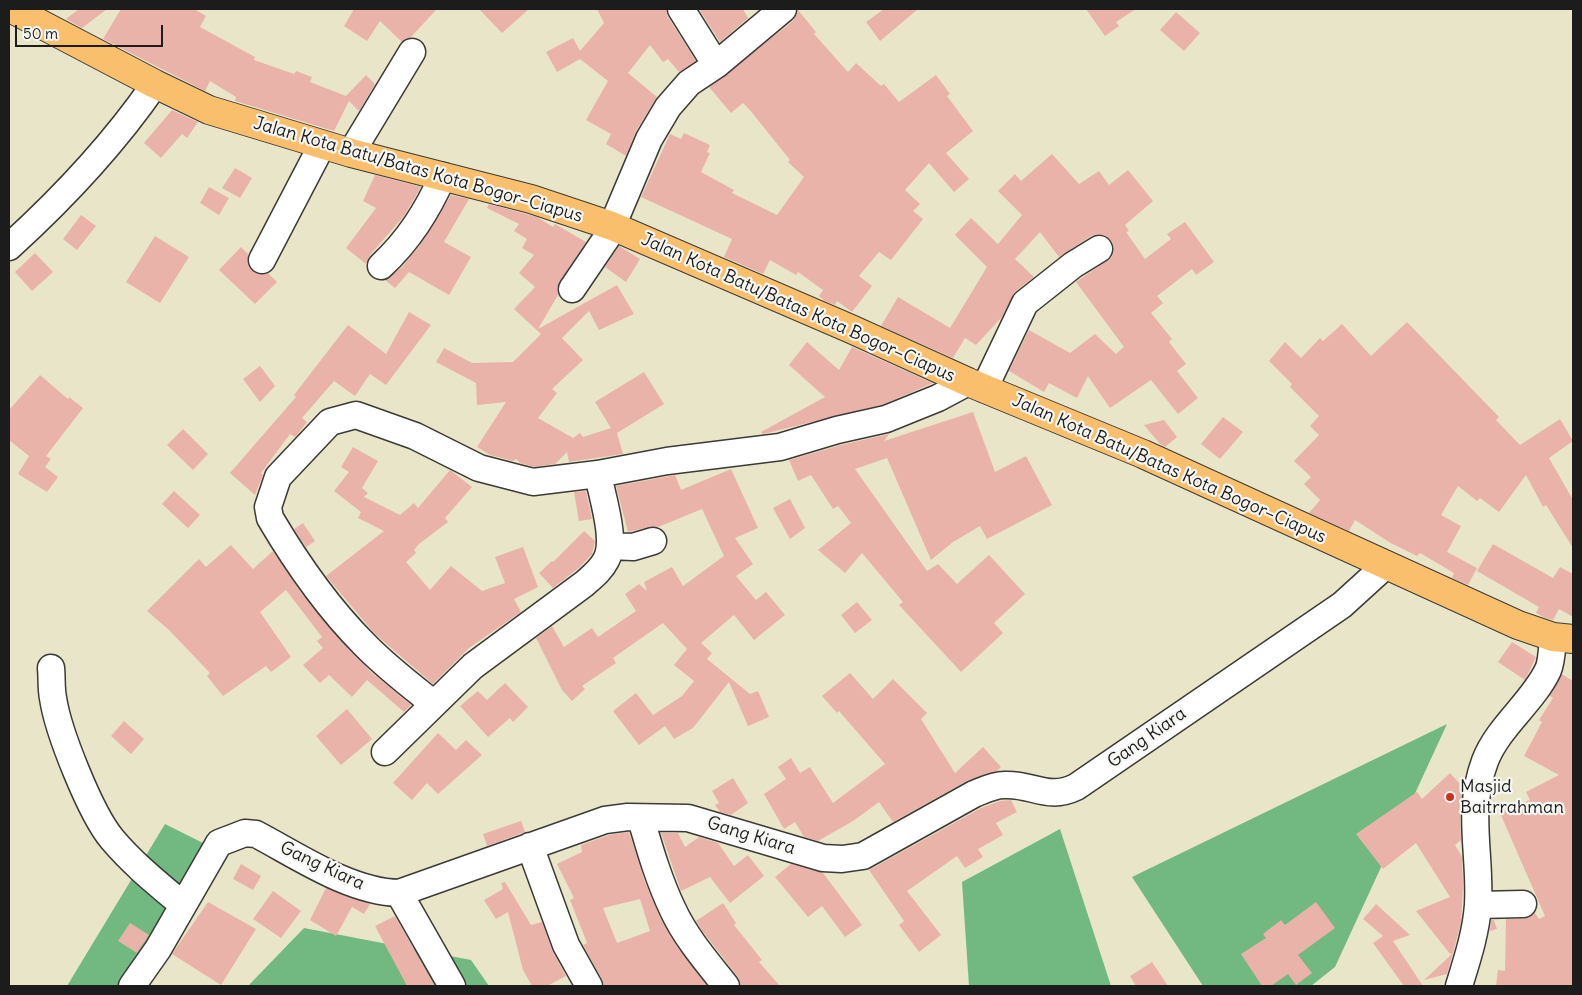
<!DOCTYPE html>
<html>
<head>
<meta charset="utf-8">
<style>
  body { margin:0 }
  #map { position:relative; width:1582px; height:995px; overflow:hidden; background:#e9e5c8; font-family:Delius,sans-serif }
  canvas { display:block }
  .frame { position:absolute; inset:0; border:10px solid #1c1c1c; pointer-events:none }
  .scale { position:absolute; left:15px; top:25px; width:148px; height:22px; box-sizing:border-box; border:2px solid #1c1c1c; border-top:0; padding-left:6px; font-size:15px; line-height:18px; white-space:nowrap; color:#1c1c1c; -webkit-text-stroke:4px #f6f6f2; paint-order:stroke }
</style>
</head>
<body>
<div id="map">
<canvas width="1582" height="995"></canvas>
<div class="frame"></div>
<div class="scale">50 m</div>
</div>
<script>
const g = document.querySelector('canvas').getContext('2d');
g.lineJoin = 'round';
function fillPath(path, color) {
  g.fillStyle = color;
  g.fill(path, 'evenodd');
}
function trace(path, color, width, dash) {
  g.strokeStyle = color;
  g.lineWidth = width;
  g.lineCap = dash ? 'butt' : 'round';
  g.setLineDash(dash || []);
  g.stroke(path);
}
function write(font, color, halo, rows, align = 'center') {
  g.font = font + ' Delius,sans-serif';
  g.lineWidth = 4.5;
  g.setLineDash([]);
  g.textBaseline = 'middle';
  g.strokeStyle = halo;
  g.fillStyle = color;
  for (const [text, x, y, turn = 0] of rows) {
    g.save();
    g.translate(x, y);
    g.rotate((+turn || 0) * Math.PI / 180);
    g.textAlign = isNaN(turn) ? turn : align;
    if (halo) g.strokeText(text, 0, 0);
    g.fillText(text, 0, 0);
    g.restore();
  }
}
fillPath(new Path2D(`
  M1447 724 1335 967 1311 986H1203L1132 877Z
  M165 824 225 854 149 986H67Z
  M1060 829 1111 986H969L962 882Z
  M304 928 471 960 489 986H248Z`), '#71b980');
fillPath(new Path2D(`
  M79 9H107L82 28 66 19Z
  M121 9H194L206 16 200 27 255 57 254 60 294 74 296 71 312 77 310 82 346 96 366 75 375 84 359 111 349 101 334 131 235 101 236 97 210 81 205 91 103 39Z
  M354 9H437L410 38 402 42 380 21 367 41 344 26Z
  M479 9H529L502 33Z
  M597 9H666L668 17 696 61 679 72 668 59 663 62 650 45 628 73 657 97 636 131 626 156 606 144 611 134 586 120 608 81 580 59 557 72 546 52 573 38 580 51 604 23Z
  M699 9H743L748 18 720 42Z
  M884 9H918L880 41 866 22Z
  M1086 9H1136L1116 22 1119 26 1105 36Z
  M798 10 816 32 814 34 848 72 856 63 881 86 884 84 899 102 936 75 950 94 947 96 973 131 946 153 969 179 954 192 929 163 905 190 920 204 913 211 923 219 891 260 879 252 859 276 872 286 852 312 837 301 835 305 825 301 819 296 823 290 798 272 796 275 770 260 763 274 724 257 732 239 641 197 670 134 681 139 684 133 710 145 707 152 710 153 701 172 734 190 732 193 777 215 804 177 788 162 790 160 749 109 743 103 731 113 709 87 793 21Z
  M1176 12 1200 33 1184 51 1160 30Z
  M172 110 198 122 187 138 182 134 161 158 144 143Z
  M1052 154 1079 184 1099 171 1109 185 1128 170 1153 201 1125 225 1129 231 1126 232 1145 259 1171 239 1167 234 1185 222 1214 262 1196 275 1192 269 1157 296 1163 303 1151 313 1172 339 1169 342 1186 364 1177 371 1198 398 1178 414 1151 380 1110 408 1088 376 1077 398 1049 383 1044 392 1009 371 1029 330 1070 353 1095 334 1116 354 1124 347 1076 282 1112 257 1114 249 1112 242 1106 236 1098 234 1091 236 1059 257 1040 232 1015 259 1034 277 1015 292 1002 317 976 345 965 338 953 358 881 326 898 297 950 328 987 267 955 235 971 218 998 244 1022 215 998 191 1015 174 1021 181Z
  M235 168 252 178 240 198 222 188Z
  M375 175 421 187 404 216 370 255 366 264 346 248 376 208 363 201Z
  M209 187 229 198 219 215 200 203Z
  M451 195 469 199 444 242 471 257 449 295 409 272 395 288 385 280 402 267 420 245Z
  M489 204 537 217 553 227 555 224 586 242 560 281 557 287 558 295 538 329 617 285 634 314 599 330 589 311 562 338 583 360 552 389 557 393 538 418 573 438 580 433 583 437 611 428 595 402 644 372 664 404 617 433 623 454 569 462 567 452 555 464 534 467 520 463 516 459 513 461 490 455 477 447 506 402 477 405 476 383 436 362 444 348 472 363 513 362 541 334 514 309 535 287 519 273 534 255 522 248 527 239 514 231 519 224 487 208Z
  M81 215 96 226 77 250 63 239Z
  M155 236 189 257 160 303 126 282Z
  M619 246 640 259 626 282 605 267Z
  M241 247 248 254 247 261 250 268 256 273H268L277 282 255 304 219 270Z
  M35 253 53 272 32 291 15 272Z
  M409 312 431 325 386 385 370 374 355 396 334 381 302 418 307 422 297 435 295 437 290 434 261 473 263 475 255 495 230 473 296 397 294 395 348 325 386 354Z
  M1407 322 1499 417 1496 420 1520 445 1560 419 1573 441 1549 458 1573 500V548L1546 505 1543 507 1526 475 1499 512 1480 498 1477 501 1458 486 1441 515 1461 526 1447 552 1477 568 1468 585 1452 578 1454 573 1420 553 1417 556 1389 542 1355 520 1349 531 1309 513 1320 500 1304 484 1311 477 1294 461 1319 435 1310 426 1319 416 1290 387 1292 384 1269 361 1285 342 1301 358 1320 338 1323 341 1342 324 1371 356Z
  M807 342 839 370 852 347 933 383 882 405 763 434 761 432 825 397 789 365Z
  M260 366 275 386 260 402 243 379Z
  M40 375 68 399 69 397 83 408 46 456 51 459 45 467 58 477 47 492 18 474 29 456 9 440V410Z
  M973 412 995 472 1026 456 1052 505 987 539 980 526 953 542 931 560 887 458 855 469 927 571 938 564 957 584 989 555 1025 594 994 623 1003 633 961 672 899 605 903 602 862 553 845 573 818 550 851 523 838 506 833 509 811 475 798 481 789 460 841 445 889 434 884 441Z
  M1223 417 1243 432 1220 459 1201 444Z
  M1164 420 1177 437 1165 447 1160 444 1144 425Z
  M183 429 208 454 193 470 167 445Z
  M353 447 378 461 362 488 368 493 364 497 400 515 414 503 418 508 450 470 472 487 445 518 448 522 419 544 414 550 416 553 406 562 430 590 451 566 482 591 505 583 495 557 523 547 538 587 514 599 521 612 469 648 433 684 375 634 326 576 384 531 358 518 361 512 334 491 349 472 341 467Z
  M731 469 758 528 735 538 753 564 736 576 756 600 766 592 785 615 754 640 734 615 701 643 712 653 707 659 750 694 758 691 769 717 748 726 729 682 693 728 674 739 665 726 639 745 613 711 636 693 653 715 682 696 694 681 674 665 687 649 663 623 613 658 616 663 582 686 585 689 572 701 562 690 536 638 552 626 564 647 592 628 598 637 636 611 625 594 639 584 647 591 644 582 672 567 683 586 724 556 702 509 658 527H649L628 532 616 486 675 475 681 490Z
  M174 491 200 515 188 528 162 504Z
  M586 491 592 519 579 521 574 492Z
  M790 499 805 528 790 539 773 508Z
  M303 523 315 541 306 547 294 529Z
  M584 531 595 541 592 554 580 567 553 588 539 573 552 561 553 562Z
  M1493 544 1553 578 1560 567 1573 574V617L1559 609 1553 620 1545 618 1536 613 1539 607 1477 571Z
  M231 545 253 569 273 551 301 593 340 640 370 671 411 705 404 712 367 680 352 697 329 675 320 683 303 665 323 648 317 641 322 637 286 590 260 612 291 657 271 672 266 666 223 696 207 676 210 673 169 630 147 611 199 559 206 567Z
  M857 602 872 620 855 633 841 615Z
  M1512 642 1536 657 1525 680 1498 662Z
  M850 673 873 699 893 679 927 713 921 719 955 773 983 747 1001 767 997 771 967 781 893 822 879 802 853 821 818 841 804 837 795 822 784 829 764 794 786 779 778 767 791 758 800 773 810 767 833 803 885 764 839 711 837 713 822 696Z
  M1562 674 1573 681V986H1496L1498 970 1505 971 1506 919H1524L1535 913 1539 919 1545 916 1500 813 1530 800 1526 792 1559 775 1524 756 1542 722 1539 720 1553 698 1550 696Z
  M505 683 528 707 513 722 510 718 488 737 460 706 478 691 487 700Z
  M347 709 372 739 341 765 316 736Z
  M124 721 144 739 131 754 111 736Z
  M438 733 456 750 466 740 482 755 438 794 427 783 412 800 393 783Z
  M1450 773 1463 787 1460 812 1461 840 1455 845 1462 857 1463 886 1461 923 1453 953 1450 954 1416 911 1450 897 1416 843 1383 869 1356 834 1417 792 1422 799Z
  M733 778 748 803 731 815 720 812 715 805 719 803 712 791Z
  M1011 800 1017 812 996 823 1003 835 978 849 983 857 965 868 957 856 907 891 941 935 919 952 899 925 904 921 869 870 981 808 1000 801Z
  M521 821 525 832 487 846 483 834Z
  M629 832 645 882 660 917 678 948 707 986H604L602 979 583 945 587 943 570 900 574 898 557 864 582 852 581 845 609 835ZM640 899 650 931 617 943 603 908Z
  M661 833H678L685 847 699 837 718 843 734 866 748 855 764 876 730 903 710 877 681 891Z
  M241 864 261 876 253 890 233 879Z
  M791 864 823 873 862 925 845 937 822 906 808 917 775 877Z
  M505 882 531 925 542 922 552 950 566 976 547 986H532L523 970 508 912 496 919 484 900 503 889 501 883Z
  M326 888 370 904 364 914 352 907 336 936 310 920Z
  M273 891 301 911 281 938 253 919Z
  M208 902 256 929 221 985 172 954Z
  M1316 902 1335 928 1298 955 1312 973 1296 985 1288 974 1271 986H1262L1241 954 1266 938 1263 934 1281 920 1285 925Z
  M723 903 736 923 734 925 762 960 759 962 780 986H741L738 977 703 932 696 921Z
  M1376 904 1410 935 1393 941 1423 986H1404L1373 943 1383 936 1363 919Z
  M395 916 435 986H407L375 926Z
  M1491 920H1494L1497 929 1490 931Z
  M130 923 149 935 137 953 118 941Z
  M1453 953 1447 974 1424 980Z
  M1152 962 1168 986H1136L1130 976Z`), '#eab3a9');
const minor = new Path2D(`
  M681 9 716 65
  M351 153 412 52
  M9 247C64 197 113 145 155 84
  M262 260 322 145
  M381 266C409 240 427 211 443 176
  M572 289 608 236 649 139 668 107 689 83 716 65 783 9
  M984 389 1025 303 1073 265 1099 249
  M610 546 633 547 653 541
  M51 668C52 678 51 688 53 698 58 732 91 814 112 839 133 864 158 884 183 905
  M434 704C410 685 385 666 364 644 328 608 296 562 270 518L268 507 278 477 330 422 356 415 415 436 479 468 533 482 598 474 667 461 780 447 837 430 886 419 938 398 968 382
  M385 752 473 666 584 584C592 577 601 570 606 560 617 540 602 497 598 474
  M641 819C650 850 659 881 673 910 686 938 707 962 726 986
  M530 846 566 945 589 986
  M399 893 452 986
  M1478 905 1523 904
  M132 986 158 949 219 843 245 833 256 834C298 856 350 892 399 893L605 820 628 817 688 818 823 858 842 859 863 856 974 794C984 790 994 785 1004 785 1032 783 1047 801 1076 787L1342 605 1386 565
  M1459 986C1467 960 1476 933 1478 905 1481 853 1466 812 1485 761 1498 727 1533 702 1548 670 1552 661 1552 647 1553 637`);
const major = new Path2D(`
  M12 9 155 84 209 110 351 153 531 199 612 226 851 329 968 382 1143 454 1518 625 1553 637 1573 639`);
trace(minor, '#3b3a36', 29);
trace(major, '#3b3a36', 30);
trace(minor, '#fff', 26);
trace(major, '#f9bf6d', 28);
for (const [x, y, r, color] of [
  [1450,797,5,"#c8321e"]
]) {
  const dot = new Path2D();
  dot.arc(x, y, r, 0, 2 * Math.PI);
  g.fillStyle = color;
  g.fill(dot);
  trace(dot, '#f6f6f2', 2);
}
write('18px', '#1c1c1c', '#f6f6f2', [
  ["Jalan Kota Batu/Batas Kota Bogor–Ciapus",418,170,16],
  ["Jalan Kota Batu/Batas Kota Bogor–Ciapus",798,308,24],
  ["Jalan Kota Batu/Batas Kota Bogor–Ciapus",1169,469,24],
  ["Gang Kiara",1147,738,-35],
  ["Gang Kiara",751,836,17],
  ["Gang Kiara",322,866,25]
]);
write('18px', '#1c1c1c', '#f6f6f2', [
  ["Masjid",1460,787],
  ["Baitrrahman",1460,808]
], 'left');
</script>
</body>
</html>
